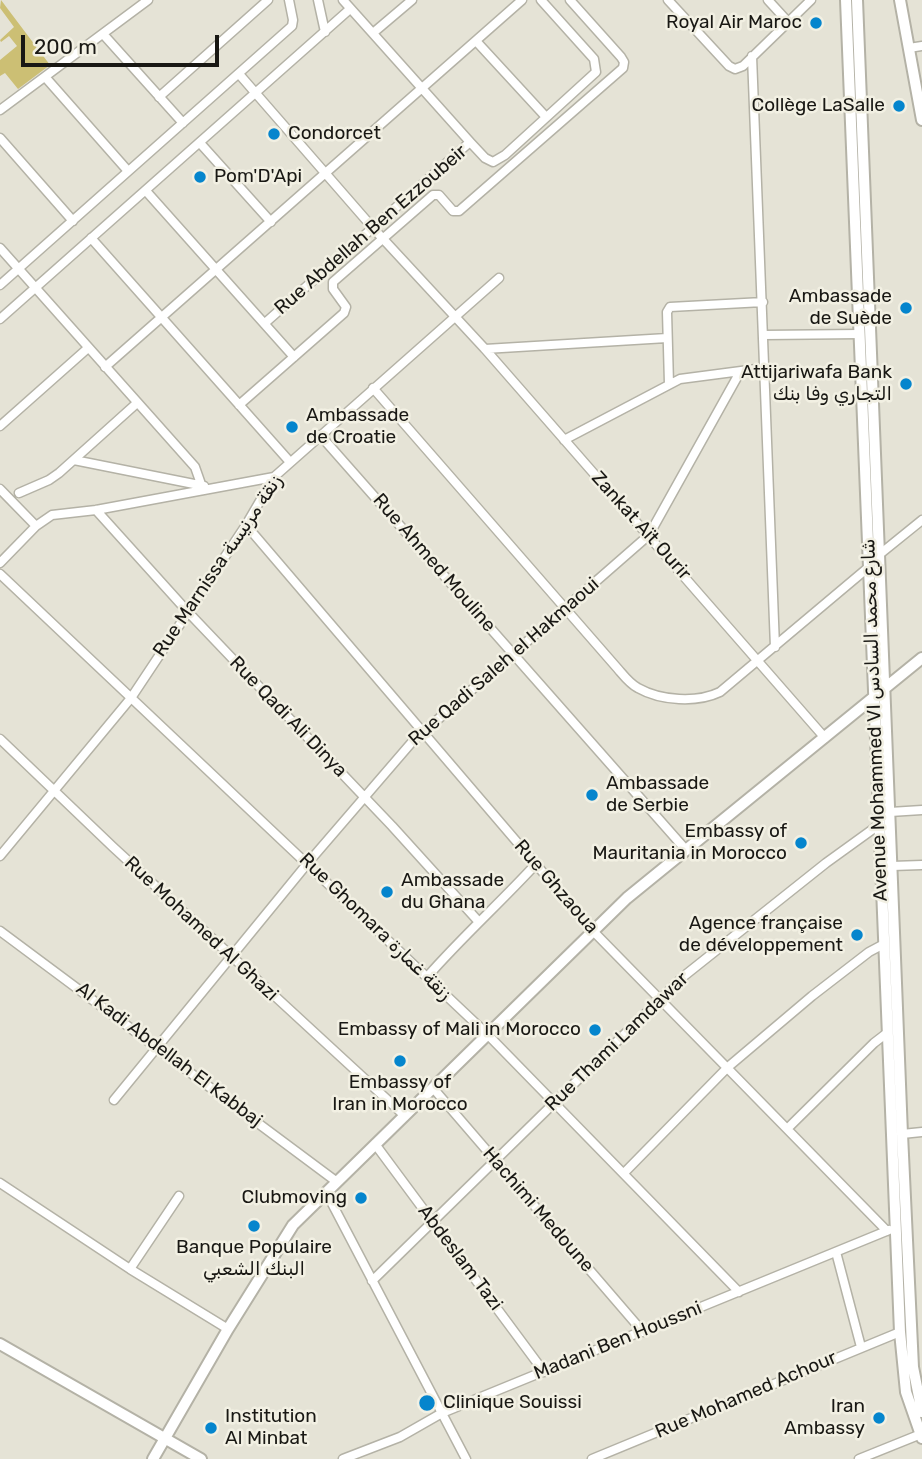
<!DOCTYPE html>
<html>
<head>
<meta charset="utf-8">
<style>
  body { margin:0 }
  #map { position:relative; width:922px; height:1459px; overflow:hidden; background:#e5e3d6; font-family:Rubik,sans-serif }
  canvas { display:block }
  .scale { position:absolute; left:21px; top:35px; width:198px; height:32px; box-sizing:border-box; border:4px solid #191814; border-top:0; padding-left:9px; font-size:21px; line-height:24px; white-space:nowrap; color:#191814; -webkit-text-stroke:5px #f2f0e3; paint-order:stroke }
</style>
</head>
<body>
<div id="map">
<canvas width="922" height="1459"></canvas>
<div class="scale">200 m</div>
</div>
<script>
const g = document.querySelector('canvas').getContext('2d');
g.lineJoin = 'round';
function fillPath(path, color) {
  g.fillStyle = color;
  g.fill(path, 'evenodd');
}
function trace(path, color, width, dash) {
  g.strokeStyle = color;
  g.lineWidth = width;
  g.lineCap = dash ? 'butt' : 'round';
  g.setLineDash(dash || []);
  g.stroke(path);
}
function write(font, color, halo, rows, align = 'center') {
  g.font = font + ' Rubik,Vazirmatn,sans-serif';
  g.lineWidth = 5;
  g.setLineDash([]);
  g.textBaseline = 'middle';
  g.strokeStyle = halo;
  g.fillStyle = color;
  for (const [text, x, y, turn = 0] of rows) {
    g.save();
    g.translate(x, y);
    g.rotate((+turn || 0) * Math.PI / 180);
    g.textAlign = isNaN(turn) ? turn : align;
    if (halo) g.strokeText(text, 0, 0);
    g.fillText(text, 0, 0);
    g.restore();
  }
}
fillPath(new Path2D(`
  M1 0 50 65 18 89 5 73 0 76V60L17 46 9 36 1 42 0 40 14 27 0 8Z`), '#ccbf74');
const minor = new Path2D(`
  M318 0 325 32
  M343 0 470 142 485 158 493 162 505 155 596 72 594 59 541 0
  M668 0 729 66 735 69 743 66 811 0
  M768 0 789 23
  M373 33 412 0
  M103 34 183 123
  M476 41 546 117
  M909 48 922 46
  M752 56 775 647
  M239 74 373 228 485 349 825 738
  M46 78 128 171
  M159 97 268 0
  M0 110 148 0
  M0 138 73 221
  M200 143 271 222
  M146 191 294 357
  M91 238 290 462
  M0 248 195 467 201 484
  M0 285 292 26 293 20 289 0
  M0 319 350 9
  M265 323 470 142
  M764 335 860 334
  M485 349 667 338
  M105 367 522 0
  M669 384 667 312 670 307 763 302
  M373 388 618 669C624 676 630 684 638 688 661 701 697 703 720 692L870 566
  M239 405 344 313 346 307 333 289V282L433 195H439L453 211H459L623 68 624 62 621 57 570 0
  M0 426 88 348
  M320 435 686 850
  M564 440 680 379 764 368
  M74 460 204 486
  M0 489 36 526
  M19 493 49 480 59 473 137 403
  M96 510 188 612 392 826 479 922
  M246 525 593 931 887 1231
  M880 554 922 520
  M0 563 36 526 52 515 96 510 274 477
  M0 574 488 1035 739 1292
  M0 739 113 847 405 1116
  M890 812 922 810
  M0 856 131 698 246 525 274 477 499 278
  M892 866 922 865
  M0 931 337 1182
  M427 977C461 938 500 903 535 865
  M433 1088 643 1332
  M114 1100 307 864 412 742 649 535 740 372
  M787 1129 874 1043 887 1033
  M902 1134 922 1132
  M375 1144 544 1372
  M624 1173 728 1067 812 996 869 952 884 944
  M0 1183 130 1269 228 1329
  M326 1192 466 1459
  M836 1252 861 1347
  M130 1269 179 1196
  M372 1281 684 976 826 863 880 824
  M343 1459 400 1437 442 1413 889 1230
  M592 1459 900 1332
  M859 1459 921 1434`);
const major = new Path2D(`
  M846 0 900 1332 906 1392 922 1438
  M857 0 902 1134 913 1367 922 1412
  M900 0 922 120
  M0 1344 201 1459
  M153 1459 228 1329 293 1225 627 898 922 658`);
trace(minor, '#b4b2a6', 11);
trace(major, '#b4b2a6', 14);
trace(minor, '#fff', 8);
trace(major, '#fff', 10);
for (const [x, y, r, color] of [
  [816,23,7,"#0585cd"],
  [899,106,7,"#0585cd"],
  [274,134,7,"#0585cd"],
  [200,177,7,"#0585cd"],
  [906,308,7,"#0585cd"],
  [906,384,7,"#0585cd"],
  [292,427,7,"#0585cd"],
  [592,795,7,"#0585cd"],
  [801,843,7,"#0585cd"],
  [387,892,7,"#0585cd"],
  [857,935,7,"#0585cd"],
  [595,1030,7,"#0585cd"],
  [400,1061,7,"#0585cd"],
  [361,1198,7,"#0585cd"],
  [254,1226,7,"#0585cd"],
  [427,1403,9,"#0585cd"],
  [879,1418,7,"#0585cd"],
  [211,1428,7,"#0585cd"]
]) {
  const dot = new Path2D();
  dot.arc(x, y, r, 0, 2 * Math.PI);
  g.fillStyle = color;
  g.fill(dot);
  trace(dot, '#f2f0e3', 2.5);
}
write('19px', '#191814', '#f2f0e3', [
  ["Royal Air Maroc",802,23],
  ["Collège LaSalle",885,106],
  ["Condorcet",288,134,"left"],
  ["Pom'D'Api",214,177,"left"],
  ["Ambassade",892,297],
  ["de Suède",892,319],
  ["Attijariwafa Bank",892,373],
  ["التجاري وفا بنك",892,395],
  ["Ambassade",306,416,"left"],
  ["de Croatie",306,438,"left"],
  ["Ambassade",606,784,"left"],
  ["de Serbie",606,806,"left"],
  ["Embassy of",787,832],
  ["Mauritania in Morocco",787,854],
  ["Ambassade",401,881,"left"],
  ["du Ghana",401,903,"left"],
  ["Agence française",843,924],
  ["de développement",843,946],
  ["Embassy of Mali in Morocco",581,1030],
  ["Embassy of",400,1083,"center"],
  ["Iran in Morocco",400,1105,"center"],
  ["Clubmoving",347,1198],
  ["Banque Populaire",254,1248,"center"],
  ["البنك الشعبي",254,1270,"center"],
  ["Clinique Souissi",443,1403,"left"],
  ["Iran",865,1407],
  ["Ambassy",865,1429],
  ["Institution",225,1417,"left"],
  ["Al Minbat",225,1439,"left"]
], 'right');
write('19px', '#191814', '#f2f0e3', [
  ["Rue Abdellah Ben Ezzoubeir",371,230,-41],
  ["Zankat Aït Ourir",641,526,48],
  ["Rue Ahmed Mouline",434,563,49],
  ["Rue Marnissa زنقة مرنيسة",218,566,-56],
  ["Rue Qadi Saleh el Hakmaoui",504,662,-41],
  ["Rue Qadi Ali Dinya",288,717,46],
  ["Avenue Mohammed VI شارع محمد السادس",875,720,-92],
  ["Rue Ghzaoua",556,887,49],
  ["Rue Ghomara زنقة غمارة",375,927,44],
  ["Rue Mohamed Al Ghazi",201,929,43],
  ["Rue Thami Lamdawar",617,1042,-44],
  ["Al Kadi Abdellah El Kabbaj",169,1055,37],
  ["Hachimi Medoune",538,1210,49],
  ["Abdeslam Tazi",460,1258,53],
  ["Madani Ben Houssni",618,1341,-22],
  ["Rue Mohamed Achour",746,1395,-23]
]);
</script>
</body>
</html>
